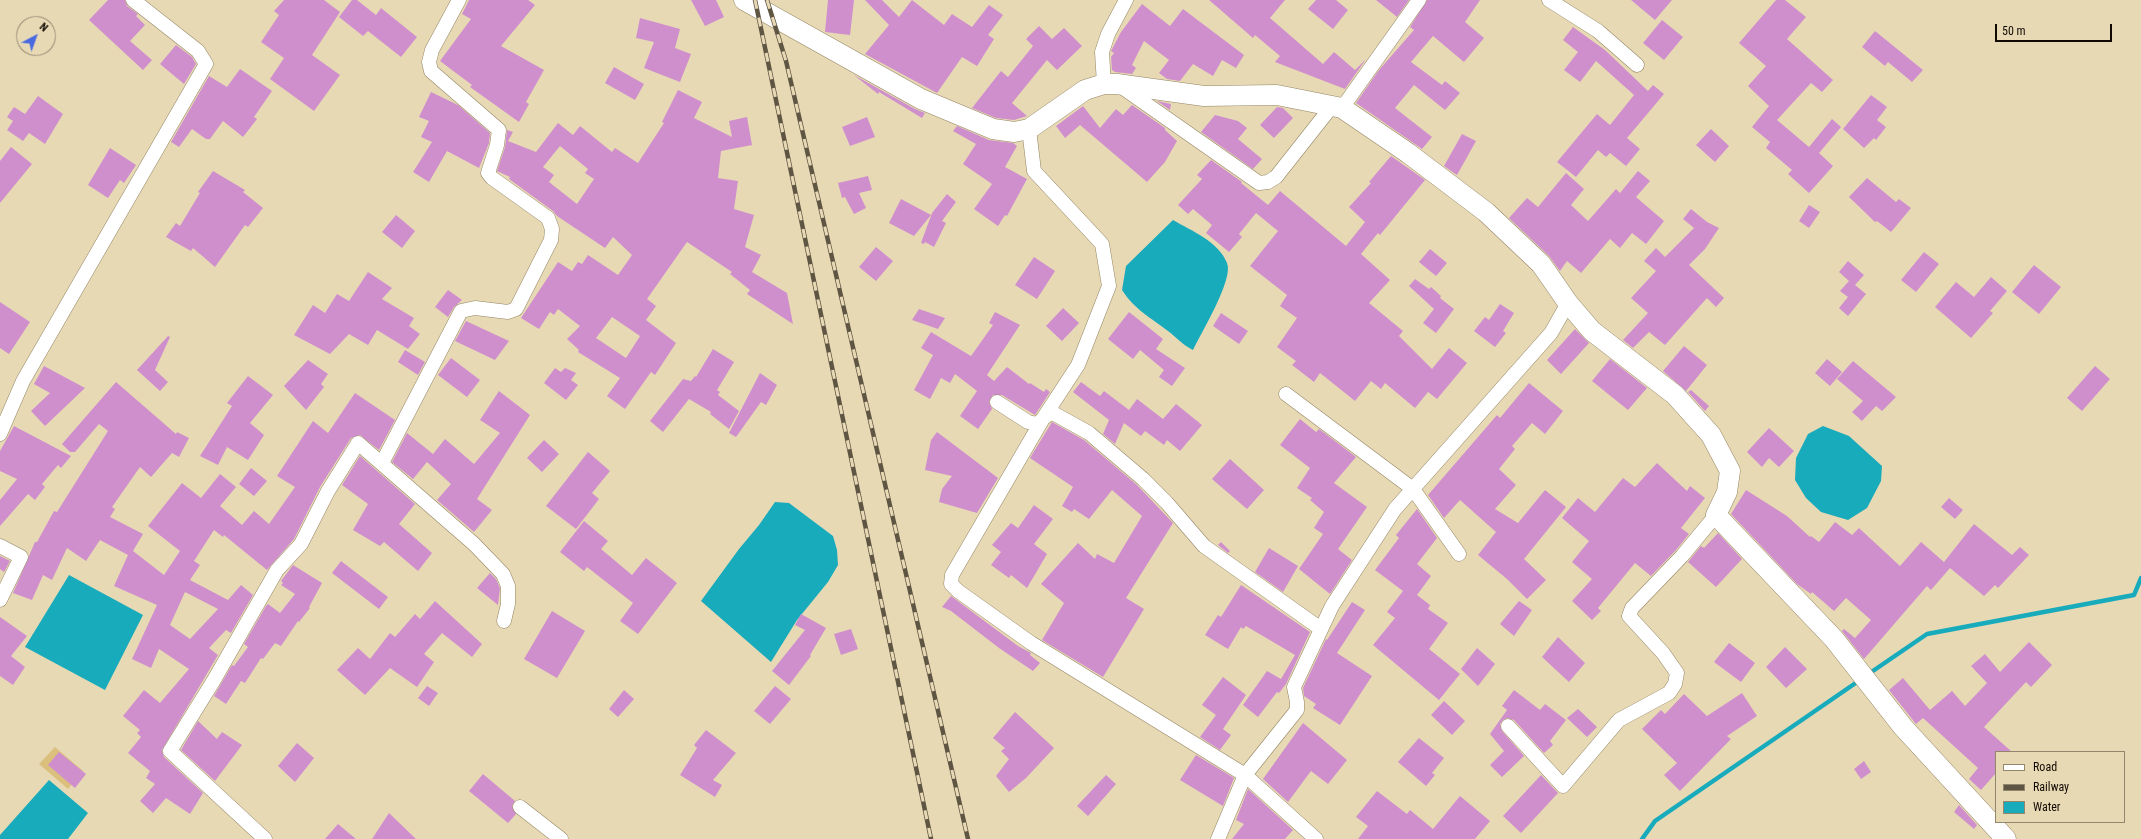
<!DOCTYPE html>
<html>
<head>
<meta charset="utf-8">
<style>
  body { margin:0 }
  #map { position:relative; width:2141px; height:839px; overflow:hidden; background:#e8d9b5; font-family:"Roboto Condensed",sans-serif }
  canvas { display:block }
  .legend { position:absolute; left:1995px; top:751px; width:130px; height:72px; box-sizing:border-box; background:#e8d9b5; border:1px solid #92866d; margin:0; padding:5px 7px; list-style:none; font-size:12px; color:#100a02 }
  .legend li { display:flex; align-items:center; gap:8px; height:20px }
  .legend b { width:20px; border:1px solid #92866d }
  .north { position:absolute; left:16px; top:16px; width:40px; height:40px; box-sizing:border-box; background:#e8d9b5; border:1px solid #92866d; border-radius:50%; rotate:41deg; font-size:11px; font-weight:700; line-height:16px; text-align:center; color:#100a02 }
  .north::after { content:''; display:block; margin:auto; width:14px; height:18px; background:#496bdf; clip-path:polygon(50% 0,100% 100%,50% 72%,0 100%) }
  .scale { position:absolute; left:1995px; top:24px; width:117px; height:18px; box-sizing:border-box; border:2px solid #100a02; border-top:0; padding-left:5px; font-size:12px; line-height:14px; white-space:nowrap; color:#100a02; -webkit-text-stroke:3px #e8d9b5; paint-order:stroke }
</style>
</head>
<body>
<div id="map">
<canvas width="2141" height="839"></canvas>
<ul class="legend">
<li><b style="height:5px;background:#fff"></b>Road</li>
<li><b style="height:5px;background:#5f5543"></b>Railway</li>
<li><b style="height:11px;background:#18abbc"></b>Water</li>
</ul>
<div class="north">N</div>
<div class="scale">50 m</div>
</div>
<script>
const g = document.querySelector('canvas').getContext('2d');
g.lineJoin = 'round';
function fillPath(path, color) {
  g.fillStyle = color;
  g.fill(path, 'evenodd');
}
function trace(path, color, width, dash) {
  g.strokeStyle = color;
  g.lineWidth = width;
  g.lineCap = dash ? 'butt' : 'round';
  g.setLineDash(dash || []);
  g.stroke(path);
}
fillPath(new Path2D(`
  M55 747 83 771 68 789 39 764Z`), '#dbbf7c');
fillPath(new Path2D(`
  M1173 220C1192 231 1219 242 1227 263 1234 279 1201 333 1193 350 1183 345 1177 338 1168 331 1150 317 1135 310 1122 290L1126 266Z
  M1823 426 1849 436 1882 466 1881 481 1867 508 1848 520 1821 512 1806 498 1795 480 1796 458 1808 434Z
  M775 502 789 503 833 536 837 550 838 565 828 582 797 620 771 662 701 601 739 549 759 525Z
  M69 575 143 615 105 690 25 647Z
  M49 780 88 813 68 839H0V835Z`), '#18abbc');
trace(new Path2D(`
  M1867 675 1927 634 2134 595 2141 578
  M1642 839 1655 821 1860 680`), '#18abbc', 4.5);
fillPath(new Path2D(`
  M108 0H125L127 6 138 14 136 16 145 25 130 41 152 60 143 70 89 20Z
  M284 0H324L340 12 312 55 340 75 314 111 270 79 284 58 261 42 279 15 274 11Z
  M352 0H357L376 15 381 8 417 37 401 57 368 31 363 36 339 17Z
  M469 0H528L535 5 501 46 544 70 526 102 529 104 519 122 470 87 472 85 440 61 471 19 462 14Z
  M691 0H716L724 17 705 26Z
  M828 0H854L850 35 825 32Z
  M865 0H882L899 17 912 0 944 25 952 14 972 27 989 5 1003 15 988 35 994 39 977 66 962 57 937 93 865 54 889 25Z
  M1209 0H1285L1270 18 1323 64 1334 52 1355 70 1366 59 1345 89 1275 62 1280 56 1255 35 1253 38Z
  M1316 0H1336L1348 10 1333 29 1308 9Z
  M1376 0H1409L1397 17Z
  M1427 0H1480L1465 22 1484 38 1464 62 1433 36 1411 62 1442 85 1445 81 1460 93 1445 110 1414 85 1395 108 1432 137 1422 149 1356 103 1379 70 1414 30 1410 27Z
  M1631 0H1672L1655 20Z
  M1776 0H1785L1806 17 1787 39 1833 80 1822 92 1811 83 1777 120 1809 147 1832 119 1841 127 1819 153 1833 166 1809 193 1788 174 1792 170 1766 148 1770 142 1752 127 1769 106 1748 86 1766 66 1739 43Z
  M1142 4 1170 26 1183 9 1244 55 1236 68 1222 60 1213 76 1193 64 1180 81 1167 79 1159 73 1169 60 1144 41 1132 65 1136 68 1132 74 1115 72 1112 70 1111 57 1114 53 1111 51 1121 32Z
  M640 18 680 29 675 48 691 54 680 82 644 68 654 42 636 38Z
  M1662 20 1683 37 1664 60 1643 43Z
  M1039 26 1052 39 1064 28 1082 46 1057 70 1047 60 1012 103 1027 116 1014 120 996 118 972 108 1001 71 1008 77 1033 46 1026 39Z
  M1573 27 1605 50 1648 91 1653 85 1664 94 1627 138 1640 149 1626 166 1610 153 1606 157 1598 150 1576 177 1557 162 1597 114 1610 125 1634 95 1596 61 1580 82 1564 70 1578 52 1563 40Z
  M1875 31 1923 70 1912 82 1888 62 1885 66 1862 47Z
  M176 45 192 57 196 64 184 84 160 64Z
  M614 67 644 84 635 100 605 83Z
  M240 69 272 91 254 117 257 119 243 137 223 121 210 139H206L192 129 179 147 171 142 209 76 227 87Z
  M854 75 915 109 925 113 922 118 879 92 878 94Z
  M678 90 702 102 694 118 732 137 729 121 747 117 752 145 721 151 718 178 738 181 734 209 754 215 745 247 761 255 752 272 787 293 793 324 747 294 750 290 730 274 732 272 687 242 647 299 656 306 646 320 676 343 655 375 651 372 625 409 607 396 620 378 578 352 579 350 567 339 580 326 558 309 554 315 550 312 539 329 521 318 558 262 572 271 578 262 582 264 588 255 618 275 632 255 613 237 605 248 557 216 553 211 509 179 510 177 497 171 505 147 507 130 513 132 508 141 536 152 558 123 573 135 580 126 612 152 615 148 638 163 664 123 662 122ZM560 146 588 169 585 173 594 179 577 204 549 182 554 175 543 167ZM612 317 640 336 626 358 596 338Z
  M431 92 458 105 490 133 489 143 479 168 447 151 429 182 413 172 432 142 421 137 429 121 419 117Z
  M1871 95 1887 107 1877 120 1886 127 1876 140 1874 138 1864 148 1843 129Z
  M38 96 63 114 45 144 29 133 23 141 7 130 13 121 7 117 14 107 25 114Z
  M1157 101 1171 104 1170 110Z
  M1132 105 1165 128V130L1177 141 1165 162 1147 182 1080 125 1065 138 1056 126 1083 106 1100 128 1116 109 1123 115Z
  M1277 107 1283 108 1293 118 1274 138 1260 125Z
  M1215 115 1238 121 1247 128 1238 139 1262 159 1253 169 1201 132Z
  M867 117 875 137 850 146 842 127Z
  M957 126 989 140 1013 143 1017 146 1005 167 1027 179 1007 216 1005 215 998 226 974 209 992 184 963 164 976 144 953 131Z
  M1711 129 1729 146 1715 162 1696 145Z
  M1462 134 1476 141 1457 175 1444 166Z
  M11 147 32 164 0 203V161Z
  M110 148 136 165 124 183 120 180 108 198 88 185Z
  M1391 156 1425 180 1380 235 1378 233 1361 254 1390 280 1369 303 1403 331 1399 336 1432 369 1449 348 1467 363 1437 399 1428 392 1415 408 1385 383 1381 389 1371 381 1355 401 1320 373 1314 382 1292 365 1296 361 1277 347 1297 318 1280 306 1287 295 1250 266 1278 231 1256 213 1239 234 1242 237 1229 252 1206 233 1212 225 1193 209 1188 214 1178 205 1202 179 1197 175 1211 160 1242 182 1241 183 1268 205 1280 191 1346 246 1365 222 1349 207 1371 183 1369 182Z
  M213 171 245 190 243 192 263 208 248 227 245 225 215 267 193 248 191 251 166 237 176 223 180 226 200 193 198 192Z
  M1638 171 1650 181 1636 197 1664 221 1646 244 1632 233 1620 248 1610 239 1581 273 1567 261 1560 271 1549 256 1509 218 1527 198 1538 207 1566 173 1584 189 1571 205 1588 221 1616 189 1620 193Z
  M868 176 872 190 859 193 866 208 854 214 845 197 842 198 838 183Z
  M1867 178 1896 202 1899 199 1911 208 1891 232 1877 221 1875 222 1849 197Z
  M947 194 956 202 942 221 946 223 934 247 925 242 924 244 921 243 932 213Z
  M901 199 931 215 914 236 889 223Z
  M1809 205 1820 212 1809 228 1799 221Z
  M1691 209 1707 222 1719 228 1705 249 1689 265 1724 298 1716 307 1707 298 1665 345 1649 332 1633 348 1623 340 1648 313 1631 298 1656 271 1644 261 1656 248 1665 257 1694 228 1683 219Z
  M396 215 415 231 402 248 382 232Z
  M876 247 893 261 876 281 859 267Z
  M1430 249 1447 263 1436 276 1419 262Z
  M1924 252 1939 264 1916 292 1901 280Z
  M1034 257 1055 271 1037 299 1015 285Z
  M1848 261 1864 275 1855 285 1866 294 1848 316 1839 308 1848 297 1840 291 1849 281 1839 272Z
  M2034 265 2061 287 2039 314 2012 292Z
  M368 272 392 288 382 299 414 318 409 326 420 334 408 349 377 330 368 345 349 334 330 354 294 335 313 305 325 313 337 294 349 301Z
  M1991 277 2007 291 1990 311 1993 313 1971 338 1935 307 1956 282 1974 297Z
  M1415 279 1429 289 1431 287 1441 296 1440 298 1454 309 1436 333 1423 323 1434 309 1409 286Z
  M448 290 462 300 454 307 448 317 435 307Z
  M0 302 30 322 9 354 0 348Z
  M1500 304 1514 313 1503 331 1506 333 1495 347 1474 331 1485 317 1489 320Z
  M1063 308 1079 323 1062 341 1046 326Z
  M919 309 945 318 938 329 912 320Z
  M995 312 1020 325 987 375 994 381 1007 367 1029 384 1030 383 1044 392 1046 389 1050 392 1035 415 1002 395H993L989 402 992 409 978 429 960 416 977 391 955 374 950 383 941 378 930 399 914 390 933 355 921 348 931 332 971 356 993 325 989 323Z
  M1129 312 1163 339 1156 349 1185 368 1172 386 1159 377 1164 370 1140 350 1133 359 1108 339Z
  M1221 313 1248 331 1239 344 1213 326Z
  M466 321 509 341 495 360 455 341Z
  M1575 329 1589 343 1561 374 1547 360Z
  M168 336 170 337 155 370 168 382 160 391 137 370Z
  M1684 346 1707 365 1686 391 1663 371Z
  M713 349 734 362 717 390 720 392 718 395 739 411 729 429 710 414 711 412 689 399 663 432 650 421 683 379 691 381 695 376 696 377Z
  M405 350 425 362 418 375 398 362Z
  M451 358 480 380 467 397 438 375Z
  M1610 359 1647 388 1628 410 1592 381Z
  M1827 359 1842 372 1830 386 1815 373Z
  M308 360 328 374 321 384 324 387 306 410 284 386Z
  M1853 361 1896 397 1882 411 1876 406 1862 421 1852 412 1863 401 1837 379Z
  M44 366 85 388 45 426 31 411 50 393 34 384Z
  M2095 366 2110 379 2082 411 2067 398Z
  M555 368 561 372 565 368 576 373 571 380 578 385 566 400 544 383Z
  M760 373 777 385 766 405 761 402 736 437 729 433Z
  M248 376 273 395 250 423 264 435 248 460 227 447 218 465 200 456 232 406 227 403Z
  M116 382 176 434 177 432 189 438 179 457 172 453 151 477 140 467 112 507 115 509 110 517 143 534 133 551 164 575 180 551 148 526 182 483 201 498 220 474 236 487 220 506 242 525 254 511 269 524 295 487 277 476 313 421 328 433 355 393 395 420 379 450 360 435 351 438 320 487 294 539 267 570 224 535 223 537 214 530 194 561 200 565 190 580 228 600 241 585 253 595 231 633 226 630 209 648 218 655 162 750 164 757 203 793 190 814 166 798 153 813 140 801 155 784 146 778 150 771 128 753 141 737 137 733 140 730 123 716 144 690 160 703 189 669 159 649 151 668 132 659 157 605 114 586 128 555 100 540 86 561 67 548 52 580 43 575 32 600 13 593 35 542H37L54 511 57 512 108 431 99 424 75 452H70L62 444ZM185 592 218 609 190 639 170 625Z
  M1081 382 1100 396 1104 391 1129 410 1137 399 1163 419 1176 404 1202 425 1180 451 1167 440 1164 445 1145 431 1141 436 1124 423 1115 444 1103 434 1109 420 1073 392Z
  M1529 383 1563 411 1545 434 1532 423 1512 446 1515 449 1499 469 1516 485 1495 509 1518 523 1545 490 1566 507 1524 559 1546 580 1527 599 1507 579 1478 555 1496 532 1460 500 1444 518 1428 495 1497 415 1500 418Z
  M1691 390 1709 406 1705 411 1688 392Z
  M499 391 530 415 477 499 492 510 474 532 437 500 451 484 427 462 413 479 392 462 407 433 433 454 445 439 474 464 500 433 480 420Z
  M1300 419 1316 432 1319 429 1356 457 1334 483 1367 507 1338 549 1352 560 1330 594 1299 569 1323 534 1314 528 1324 512 1310 500 1312 498 1297 488 1310 468 1280 445Z
  M1052 422 1084 440 1137 485 1173 523 1126 598 1144 609 1103 677 1042 640 1064 603 1041 584 1078 543 1095 559 1097 554 1114 563 1142 516 1112 490 1089 519 1074 509 1072 512 1062 506 1073 487 1030 458Z
  M14 426 71 456 61 468 58 465 42 484 45 487 35 500 28 494 0 526V500L17 479 0 471V451Z
  M1769 428 1794 451 1779 467 1769 458 1762 467 1747 452Z
  M937 432 998 478 977 513 939 502 942 489 952 476 925 470 931 440Z
  M544 440 559 454 542 472 527 458Z
  M588 452 610 471 592 493 599 499 576 529 546 506Z
  M360 456 415 504 399 524 432 553 418 571 384 542 380 546 353 530 368 504 342 485Z
  M1230 459 1264 490 1247 509 1212 479Z
  M1657 463 1687 491 1690 486 1705 498 1681 528 1689 534 1676 550 1651 576 1635 563 1598 608 1601 611 1592 620 1572 601 1592 579 1572 562 1589 541 1562 518 1578 498 1595 512 1623 478 1635 487Z
  M251 468 267 481 254 496 239 484Z
  M1746 490 1787 516 1810 537 1811 536 1819 542 1835 522 1852 535 1859 528 1900 566 1921 542 1944 562 1974 524 2012 555 2020 547 2029 555 1998 588 1995 585 1984 596 1950 568 1931 590 1927 586 1864 659 1842 631 1844 629 1855 638 1871 620 1846 598 1834 611 1812 592 1811 594 1797 584 1731 514Z
  M1949 498 1963 510 1955 519 1941 507Z
  M1034 505 1053 519 1034 544 1047 554 1027 588 1011 575 1009 578 991 565 1001 552 992 545 1011 523 1018 528Z
  M1417 509 1437 538 1417 564 1431 576 1417 595 1430 605 1428 609 1448 623 1429 649 1460 674 1439 700 1373 645 1395 618 1387 612 1403 591 1375 570 1399 538 1396 535Z
  M584 521 608 541 601 549 632 575 646 558 677 583 638 634 620 621 633 603 587 567 584 571 560 552Z
  M1718 533 1742 559 1716 587 1688 562 1701 546 1704 548Z
  M1221 542 1230 551 1228 553 1218 545Z
  M1269 548 1298 566 1283 592 1255 572Z
  M0 556 10 561 4 572 0 569Z
  M341 561 388 597 379 609 332 573Z
  M293 565 322 583 309 607 310 608 299 622 298 621 281 646 275 643 263 659 261 658 245 683 241 681 226 704 214 696 232 665 234 666 248 647 244 644 266 606 268 604 280 613 295 594 281 585 283 583 281 581Z
  M490 573 496 579 500 588 498 605 477 588Z
  M1241 585 1310 632 1286 684 1279 693 1277 692 1258 717 1243 705 1267 671 1281 679 1295 655 1246 626 1243 629 1241 627 1228 649 1205 635 1218 615 1221 617Z
  M951 596 1018 646 1031 653 1030 655 1040 663 1033 671 999 648 951 611 942 607Z
  M435 601 482 644 472 657 442 633 424 654 434 662 417 687 390 668 365 695 337 670 358 648 370 659 390 633 395 637 415 614 420 619Z
  M1519 601 1532 610 1514 636 1500 624Z
  M1352 602 1365 610 1337 653 1372 676 1340 725 1313 708 1316 704 1304 696 1303 688 1326 639 1327 640Z
  M552 611 585 631 557 678 524 659Z
  M801 614 826 628 810 655 811 656 789 685 772 671 805 630 795 625Z
  M0 617 27 636 11 656 25 667 13 685 0 676Z
  M851 629 858 649 841 655 834 634Z
  M1558 637 1585 663 1569 682 1542 657Z
  M2029 642 2052 665 2031 687 2026 682 1984 727 2012 752H1996V773L1981 790 1969 779 1978 768 1923 718 1916 724 1889 690 1903 678 1930 710 1952 691 1965 706 1987 683 1971 666 1985 654 2000 672Z
  M1729 643 1755 663 1741 682 1714 662Z
  M1785 647 1807 669 1786 688 1766 667Z
  M1477 648 1495 664 1478 686 1461 669Z
  M1223 677 1246 695 1223 729 1231 735 1220 750 1200 737 1216 715 1202 705Z
  M427 686 438 693 429 706 418 698Z
  M775 686 791 699 770 724 754 711Z
  M624 690 634 699 618 717 609 709Z
  M1514 690 1540 710 1545 704 1566 720 1550 741 1553 745 1544 753 1514 720 1507 718 1503 720 1500 724 1502 731 1524 756 1502 777 1490 765 1504 751 1490 734 1507 710 1502 706Z
  M1742 693 1757 716 1727 736 1731 739 1680 791 1664 775 1677 763 1642 729 1661 710 1665 714 1684 694 1707 716Z
  M1444 701 1465 721 1452 735 1431 715Z
  M1578 709 1597 727 1587 737 1567 718Z
  M1015 712 1054 748 1026 778 1009 792 996 776 1009 759 1001 751 1005 748 993 738Z
  M198 721 217 739 222 732 242 745 215 781 181 750Z
  M1303 723 1347 760 1328 784 1311 771 1288 802 1263 779Z
  M706 730 736 753 713 780 722 785 715 797 680 775 697 748 694 745Z
  M1419 738 1444 758 1432 773 1435 775 1426 786 1398 762Z
  M297 743 314 758 295 782 278 766Z
  M59 752 86 774 75 788 48 765Z
  M1196 755 1234 778 1223 806 1180 780Z
  M1864 761 1871 772 1861 779 1854 769Z
  M483 774 515 801 512 806 516 814 508 823 469 791Z
  M1106 775 1116 784 1088 816 1077 806Z
  M1541 775 1558 793 1521 833 1503 816Z
  M1248 789 1293 830 1285 839H1232L1244 824 1236 820Z
  M1377 791 1407 814 1410 810 1433 829 1460 796 1490 821 1475 839H1358L1368 826 1356 817Z
  M1959 805 1977 825 1974 829 1954 812Z
  M389 813 416 839H372Z
  M338 824 356 839H325Z`), '#cf8fcd');
const minor = new Path2D(`
  M1549 0 1598 31 1637 65
  M1104 84 1102 52 1108 34 1126 0
  M1119 85 1259 183 1268 182 1276 177 1332 106
  M1342 108 1419 0
  M1029 129 1034 171 1102 244 1109 286 1078 365 1044 417 952 575 951 584 958 591 1031 643 1245 775 1316 839
  M1286 394 1413 489 1459 554
  M997 402 1028 422 1037 424 1051 412 1089 433 1143 479 1167 503 1204 546 1321 629
  M0 434 23 381 206 64 198 51 133 0
  M382 463 461 311 475 308 508 312 516 309 551 240 552 229 548 218 492 178 488 173 497 145 499 130 431 71 429 62 432 50 459 0
  M0 546 21 557 0 600
  M1508 726 1563 786 1619 720 1669 693 1675 684 1677 673 1663 653 1629 616 1632 608 1682 556 1716 515
  M520 807 561 839
  M265 839 170 751 214 680 277 570 301 544 328 491 358 443 474 544 503 574 508 586V604L504 621
  M1218 839 1245 775 1297 710V702L1294 687 1332 606 1395 509 1551 333 1568 303`);
const secondary = new Path2D(`
  M744 0 921 99 993 129 1014 132 1029 129 1085 90 1104 84H1117L1204 96 1277 95 1342 108 1408 153 1486 212 1541 264 1568 303 1592 331 1675 395 1711 435 1730 471 1727 492 1716 515 1834 639 1903 727 2006 839`);
trace(minor, '#938564', 15);
trace(secondary, '#938564', 21);
trace(minor, '#fff', 14);
trace(secondary, '#fff', 20);
const rail = new Path2D(`
  M755 0 931 839
  M767 0 786 61 968 839`);
trace(rail, '#5f5543', 4.5);
trace(rail, '#e8d9b5', 3, [9]);
</script>
</body>
</html>
